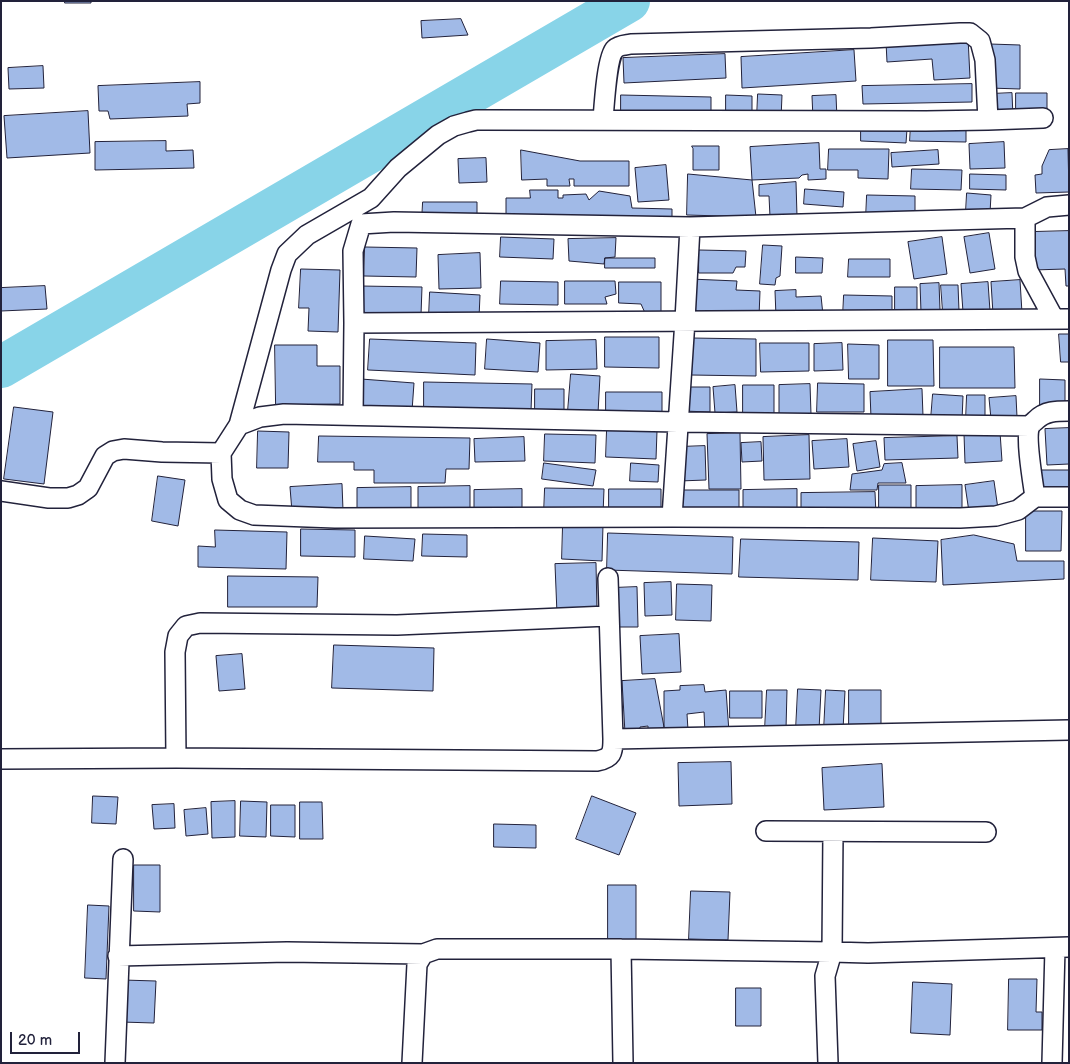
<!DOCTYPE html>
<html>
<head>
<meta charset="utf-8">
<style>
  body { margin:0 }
  #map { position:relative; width:1070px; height:1064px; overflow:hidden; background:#fff; font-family:"Balsamiq Sans",sans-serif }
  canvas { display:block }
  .frame { position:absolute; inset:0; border:2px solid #22223b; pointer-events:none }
  .scale { position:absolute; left:10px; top:1032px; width:70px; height:22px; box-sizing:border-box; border:2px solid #22223b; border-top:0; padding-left:6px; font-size:15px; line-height:18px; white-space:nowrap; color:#22223b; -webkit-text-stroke:4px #fff; paint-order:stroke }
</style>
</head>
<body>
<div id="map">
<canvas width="1070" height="1064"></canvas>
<div class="frame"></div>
<div class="scale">20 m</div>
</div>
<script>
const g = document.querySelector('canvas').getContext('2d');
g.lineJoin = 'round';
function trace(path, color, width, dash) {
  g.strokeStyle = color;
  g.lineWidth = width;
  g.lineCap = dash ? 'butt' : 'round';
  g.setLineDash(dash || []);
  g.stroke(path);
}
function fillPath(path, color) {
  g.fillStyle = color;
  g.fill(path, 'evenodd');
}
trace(new Path2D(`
  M1 367 629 1`), '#88d4e8', 42);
const building = new Path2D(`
  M65 1H91V3H65Z
  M461 19 468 35 422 38 421 21Z
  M968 37 970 78 934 80 932 59 887 62 886 42Z
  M990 44 1020 45V89L989 88Z
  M854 50 856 81 742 88 741 57Z
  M725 54 726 78 624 83 623 58Z
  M43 66 44 88 9 89 8 68Z
  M200 82V103L187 104 188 116 110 119 108 111H99L98 86Z
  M972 84V102L863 104 862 86Z
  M1012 93 1013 117 991 118 990 94Z
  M1016 93H1047V115H1016Z
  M758 94 782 95 781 119 757 118Z
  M621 95 711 97V117L621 116Z
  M726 95 752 96V120L726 119Z
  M836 95 837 119H813L812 96Z
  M88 111 90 153 7 158 4 116Z
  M911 124 966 125V142L910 141Z
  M861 128 907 129 906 143 861 141Z
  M166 141V151L193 150 194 168 95 170V142Z
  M1004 142 1005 168 970 169 969 144Z
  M819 143 820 169H826V179L808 180V174L802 175 799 178 752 180 750 147Z
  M692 146H719V170H693V149Z
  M829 149H889L888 179 858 178V170H828Z
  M1068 149 1069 192 1036 193 1035 175 1042 174V166L1049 150Z
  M521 150 580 161H629V186H574V179H569L570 186H547V179L522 180Z
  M938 150 939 164 892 167 891 153Z
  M486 158 487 182 459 183 458 159Z
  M666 165 669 200 638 202 635 168Z
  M912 169 962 170 961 190 911 189Z
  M688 174 752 180 756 217 687 215Z
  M970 174 1006 175V190L970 189Z
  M796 182 797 216 770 217 769 196H759V185Z
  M805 189 844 192 843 207 804 204Z
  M530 190H558V198H563V195L586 194 589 200 599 191 630 196 632 208 672 209V221L506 224V198H530Z
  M967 193 991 195 990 213 966 211Z
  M867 195 915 196V218H866Z
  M423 202H477V222L422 221Z
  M1069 231V286H1066L1065 269 1033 270 1032 232Z
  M989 233 995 269 970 273 964 237Z
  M501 237 554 239 553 259 500 257Z
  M942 237 947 274 914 279 908 242Z
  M616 238 615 257 605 258 604 264 569 261 568 239Z
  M763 245 782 246 780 276 776 278 775 285 760 284Z
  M365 247 417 248 416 277 364 276Z
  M699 250 746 251 745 267H736L733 273H699Z
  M480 253 481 288 439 289 438 255Z
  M796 257 823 258 822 273H796Z
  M605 258H655V268H605Z
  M849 259H890V277H848Z
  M301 269 340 270 338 332 308 331 309 308H299Z
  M690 279 737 281 736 290 760 291 759 317 689 315Z
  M1020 280 1022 313 993 314 991 282Z
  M501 281 558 282V305L500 304Z
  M565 281H615L616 294 605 297 607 304H565Z
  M619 282H661V313H645L641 304 619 303Z
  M988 282 990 311 963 312 961 284Z
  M939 283 940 310 921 312 920 284Z
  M941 285H958L959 311 943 312Z
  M45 286 47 309 1 311V288Z
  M360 286 422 287 421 315H359Z
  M895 287H917V315H895Z
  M796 290V297L821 296 823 315 776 317 775 291Z
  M430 292 480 295 479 318 429 316Z
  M844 295 892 296V316H843Z
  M1059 334H1069V362H1061Z
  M605 337H659V368L605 367Z
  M691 338 756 339V376L690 375Z
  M370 339 476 343 475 375 368 370Z
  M487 339 540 343 538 372 485 369Z
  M596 340 597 369 546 370V341Z
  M888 340H933L934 386H888Z
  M760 343H809V371L761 372Z
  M842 343 843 370 814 371V344Z
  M848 344 879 345V379H849Z
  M275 345H317V366H340V404L276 405Z
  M940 347H1014L1015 388H940Z
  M571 374 600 376 598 413 568 411Z
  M361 379 414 383 412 411 359 407Z
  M1040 379 1065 380V405H1040Z
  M424 382 532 384 531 411 424 409Z
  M818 383 864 384V412H817Z
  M810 384 811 414 779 415V385Z
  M735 385 737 412 715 413 713 387Z
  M743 385H774V414H743Z
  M683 387H710V412L683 411Z
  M535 389H564V414H535Z
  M922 389 923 416 871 418 870 392Z
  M606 392H662V414L606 413Z
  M933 394 963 396 962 421 931 419Z
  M967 395H985V420L966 419Z
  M1016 396 1017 417 991 419 989 398Z
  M14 407 53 412 44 484 4 479Z
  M1069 428V464L1047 465 1045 429Z
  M607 429 657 431 656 459 606 457Z
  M258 431 289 432 288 468H257Z
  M1000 432 1002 461 965 463 964 434Z
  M740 433 741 489H709L707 434Z
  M545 434 596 435 595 463 544 461Z
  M809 435 810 479 764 480 763 437Z
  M319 436 470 438 469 469H446L445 483H374V470H354V462H318Z
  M957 436 958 458 885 460 884 438Z
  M524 437 525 461 475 462 474 439Z
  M847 439 849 467 814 469 812 441Z
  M876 441 880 467 857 471 853 444Z
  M761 442 762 461 742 462 741 443Z
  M705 446 706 480 679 481 678 447Z
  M544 463 596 470 593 486 542 479Z
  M631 463 659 465 658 482 630 481Z
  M902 463 906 483H878L877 490H850L852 474 882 470 884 464Z
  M1042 470H1069V489H1042Z
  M158 476 185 480 178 526 152 521Z
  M994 481 998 509 969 512 965 485Z
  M342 484 343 510 292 512 290 487Z
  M879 485H911V514H879Z
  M962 485V515H916V486Z
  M470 486V512H418V487Z
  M411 487V513L357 514V488Z
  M545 488 604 489 603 515 544 513Z
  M522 489V510L474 512V490Z
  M609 489H661V515H609Z
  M797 489V515L743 516V490Z
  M678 490H739V517H678Z
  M875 492 876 515 801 516V493Z
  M1026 511H1062L1061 551H1026Z
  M563 524 603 525 602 561 562 559Z
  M301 529 355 530V557L301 556Z
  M215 530 287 532 286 569 198 567V546L215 547Z
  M608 533 733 537 732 574 607 570Z
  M423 534 467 535V557L422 556Z
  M974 535 1014 544 1017 561H1064V579L943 585 941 540Z
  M365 536 415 539 413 561 364 559Z
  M873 538 938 541 936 582 871 580Z
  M741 539 859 542 858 580 739 577Z
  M596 563 597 612 557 614 555 564Z
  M228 576 318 577 317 607H228Z
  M671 582 672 615 645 616 644 583Z
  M677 584 712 585 711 621 676 620Z
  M637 587 638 627H612V588Z
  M679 634 681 672 642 674 640 636Z
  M334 645 434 648 433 691 332 688Z
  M242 654 245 689 219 691 216 656Z
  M655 679 664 727 658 731 648 732V726L640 727V733H625L622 681Z
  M704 685 705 692 726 690 729 732 705 733 704 712 687 714 688 730 666 731 664 727V691L680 690V686Z
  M798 689 821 690 819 730 796 729Z
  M767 690H787L786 729H765Z
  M826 690 845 691 843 730H824Z
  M849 690H881V732H849Z
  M730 691H762V718H730Z
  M731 762 732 804 679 806 678 763Z
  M882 764 884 807 824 810 822 768Z
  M93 796 118 797 116 824 92 823Z
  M592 796 636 813 619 855 576 839Z
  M235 801V837L212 838 211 802Z
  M241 801 267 802 266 837 240 836Z
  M300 802H322L323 839H300Z
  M174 804 175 828 154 829 152 805Z
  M271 805H295V837L271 836Z
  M206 808 208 834 186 836 184 810Z
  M494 824 536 825V848L494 847Z
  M134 865H160V912L134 911Z
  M608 885H636V942L608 943Z
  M691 891 730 892 728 940 689 939Z
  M88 905 109 906 106 979 85 978Z
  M1009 979H1037L1036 1012H1042V1030H1008Z
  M123 980 156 981 154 1023 121 1022Z
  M913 982 952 984 950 1035 911 1033Z
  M736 988H761V1026H736Z`);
fillPath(building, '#a1bae7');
trace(building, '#22223b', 1);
const minor = new Path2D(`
  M603 120C604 107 607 56 615 49 619 45 626 45 631 44L871 38 960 33H970L980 41 985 60 988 120
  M1054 319 1028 271 1025 257V218L1047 207 1069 205
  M354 323 1069 319
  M353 415 354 323 353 251 361 224 394 222 690 227 1025 218
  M239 425 281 270 287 254 307 235 371 198 398 168 438 135 454 126 468 122 476 120H488L926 121 988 120 1043 118
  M221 453 222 479 228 500 240 510 254 515 335 518 672 517 960 518 996 516 1018 510 1035 497H1069
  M1 491 49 498H68L78 495 88 488 105 456 113 451 124 449 162 452 221 453 239 425 260 417 284 414 678 422 1030 426
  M1035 497C1033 483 1025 436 1030 426 1030 425 1035 421 1036 420 1045 411 1056 411 1069 411
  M672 517 685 320 690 227
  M613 739 1069 730
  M176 758 175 652 178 636 186 626 200 623 397 625 608 616
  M1 759 176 758 597 761C612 758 613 753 613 739L608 578
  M766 831 986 832
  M833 832 832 952 868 953 1069 947
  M621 949 623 1063
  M118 956 287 952 423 954 437 949H621L832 952 825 976 828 1063
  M115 1063 123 859
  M412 1063 417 964 423 954
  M1052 1063 1055 948`);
trace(minor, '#22223b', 22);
trace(minor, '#fff', 19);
</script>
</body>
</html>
